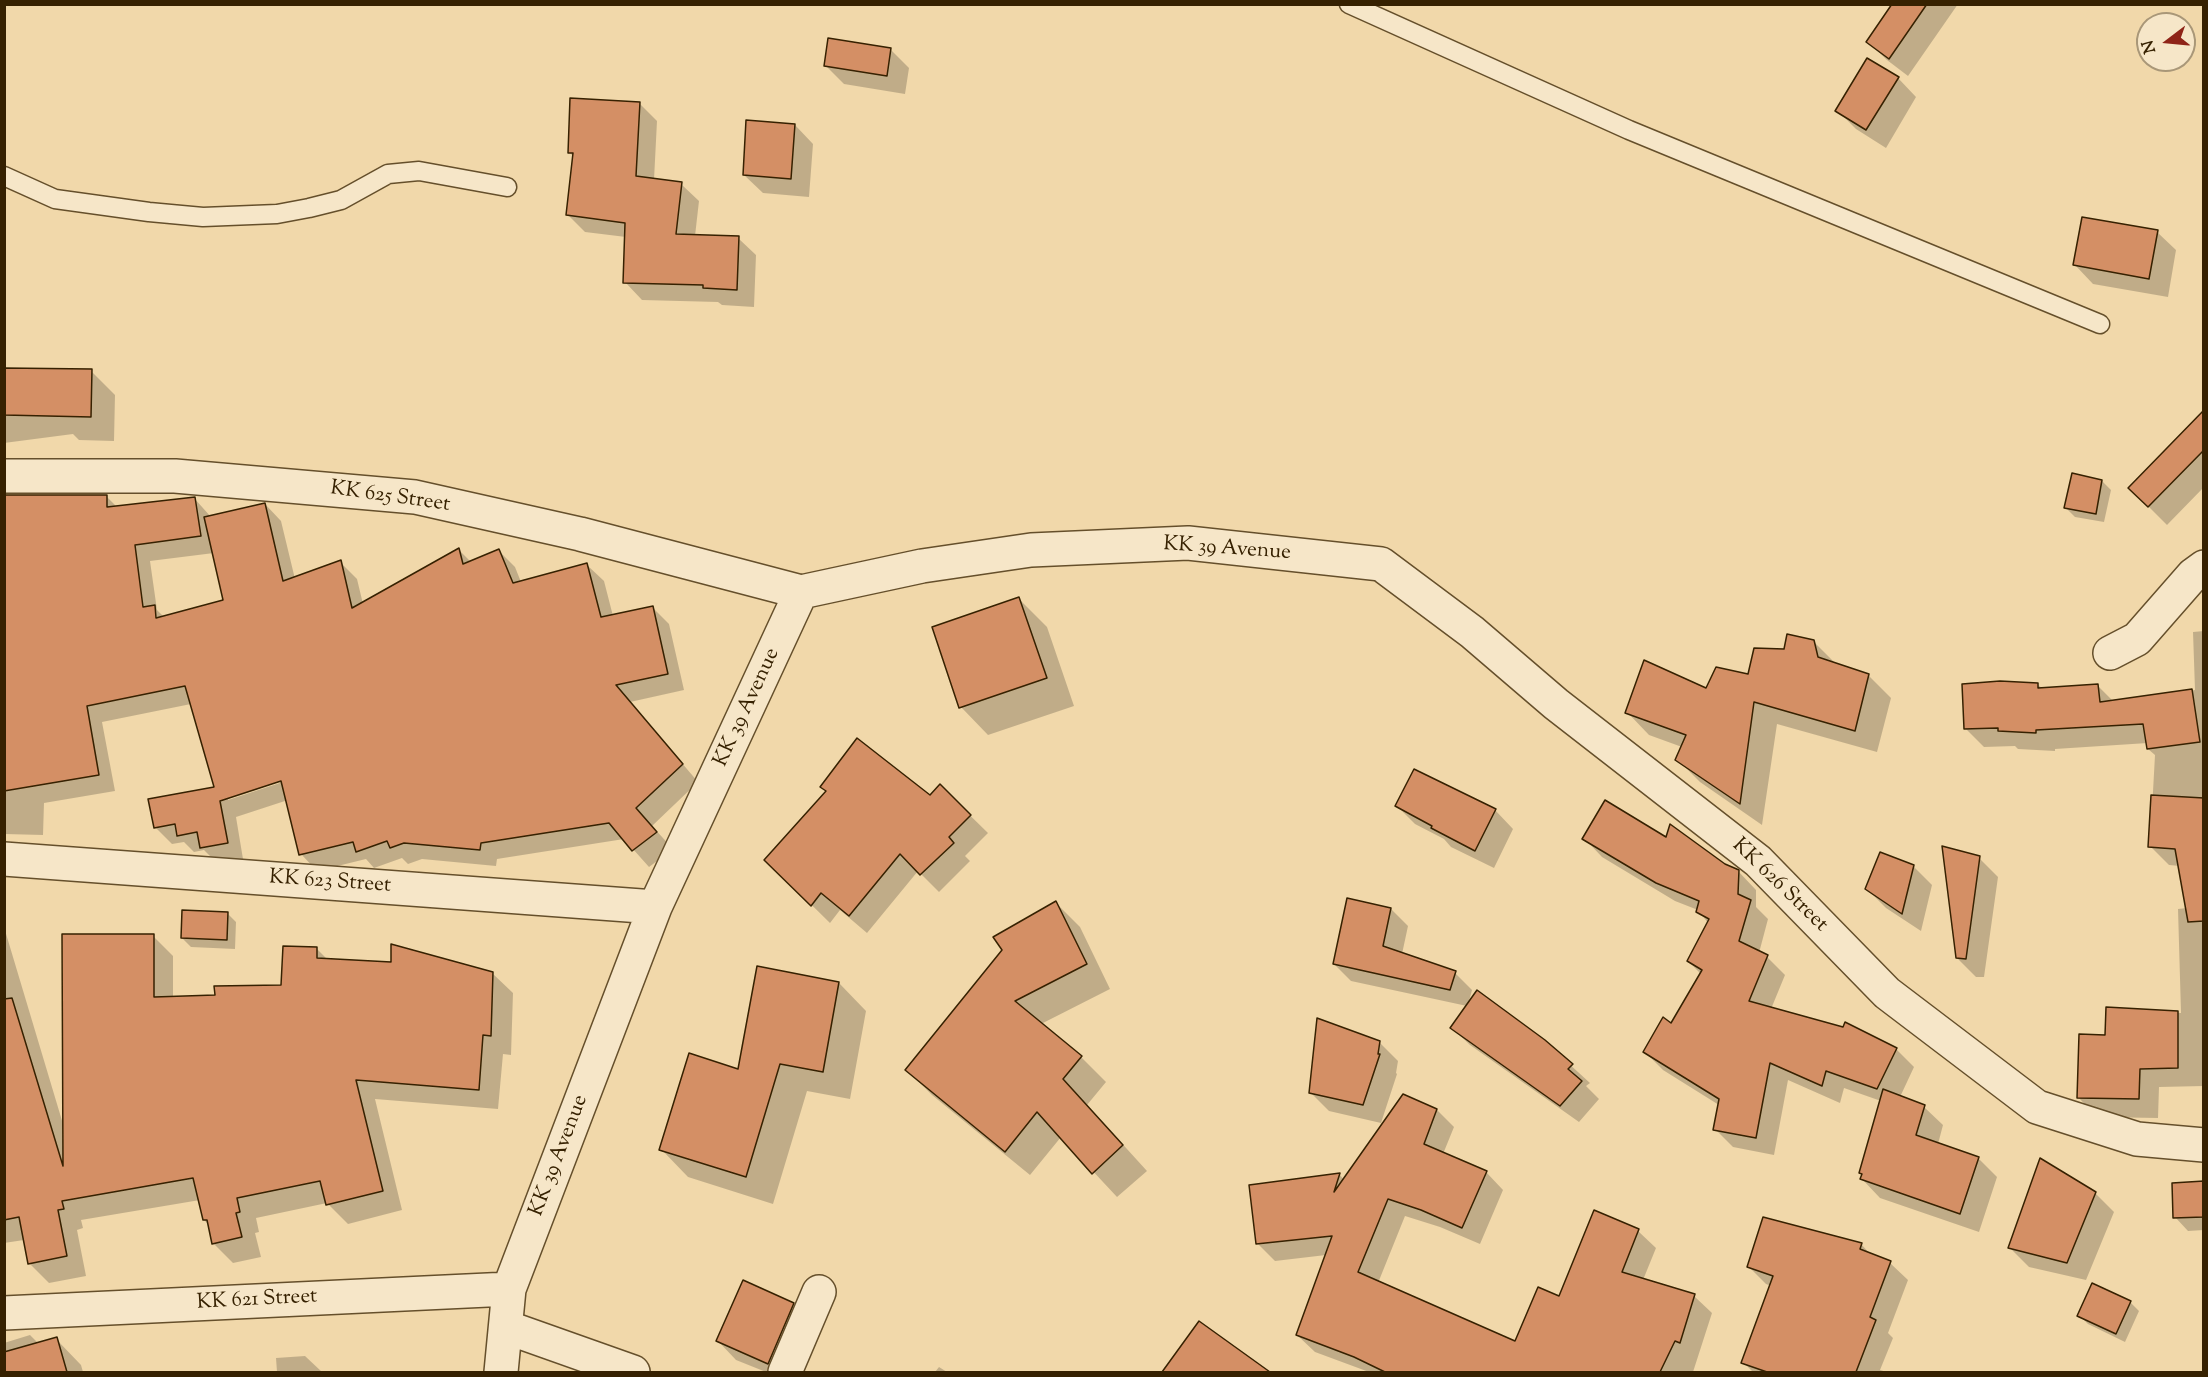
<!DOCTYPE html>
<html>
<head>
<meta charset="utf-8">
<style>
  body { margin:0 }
  #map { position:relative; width:2208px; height:1377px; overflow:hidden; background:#f1d8aa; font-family:"Sorts Mill Goudy",serif }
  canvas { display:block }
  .frame { position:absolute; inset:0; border:6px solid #362101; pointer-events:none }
  .north { position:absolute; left:2136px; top:12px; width:60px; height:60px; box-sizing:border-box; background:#f6e6c8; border:2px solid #a99778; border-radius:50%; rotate:254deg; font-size:16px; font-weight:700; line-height:24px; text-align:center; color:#362101 }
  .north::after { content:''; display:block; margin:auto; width:21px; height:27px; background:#8f2418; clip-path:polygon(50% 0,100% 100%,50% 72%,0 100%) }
</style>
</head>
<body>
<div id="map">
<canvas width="2208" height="1377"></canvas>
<div class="frame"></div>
<div class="north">N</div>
</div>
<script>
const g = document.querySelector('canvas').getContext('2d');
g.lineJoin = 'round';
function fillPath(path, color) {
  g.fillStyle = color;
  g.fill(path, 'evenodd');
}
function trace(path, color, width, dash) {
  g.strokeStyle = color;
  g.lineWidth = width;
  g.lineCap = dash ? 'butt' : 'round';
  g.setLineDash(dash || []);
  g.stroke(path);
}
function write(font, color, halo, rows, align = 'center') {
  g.font = font + ' "Sorts Mill Goudy",serif';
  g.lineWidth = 4.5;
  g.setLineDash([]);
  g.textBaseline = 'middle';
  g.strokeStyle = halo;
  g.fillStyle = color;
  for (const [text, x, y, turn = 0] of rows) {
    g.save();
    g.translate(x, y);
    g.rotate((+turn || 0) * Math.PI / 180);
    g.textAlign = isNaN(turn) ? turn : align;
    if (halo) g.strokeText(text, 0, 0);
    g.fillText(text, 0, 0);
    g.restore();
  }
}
fillPath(new Path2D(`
  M1894 4H1958L1908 76 1887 60 1868 42Z
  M890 49 909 68 905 94 844 84 826 66Z
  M1898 78 1916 97 1886 148 1856 129 1837 110Z
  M639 103 657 121 654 180 681 184 699 201 695 236 738 238 756 255 754 307 722 305 718 302 642 300 625 282 626 237 585 232 567 214 574 157 569 152Z
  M795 125 813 144 809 197 763 193 744 175Z
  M2157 232 2176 250 2168 297 2093 284 2075 265Z
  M4 369 91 371 115 395 114 441 79 440 73 434 4 443Z
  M2204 426V487L2167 525 2130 488Z
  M2102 481 2111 490 2104 522 2075 517 2066 508Z
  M4 496H106L117 507 194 498 211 517 265 504 281 521 295 579 340 562 357 579 363 604 459 550 471 562 498 550 515 567 521 582 587 565 604 581 613 616 652 607 669 624 684 690 630 702 698 782 652 826 673 849 649 867 624 839 497 859 496 866 422 859 408 864 402 858 374 868 366 859 317 871 301 854 288 800 236 817 243 859 218 864 204 850 194 852 184 842 172 844 155 827 216 788 191 704 102 722 115 791 44 803 43 835 4 834ZM214 553 224 601 164 617 157 610 150 561ZM288 777 289 780 228 800V797Z
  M1019 599 1047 627 1074 706 988 735 961 707Z
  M2204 631V1086L2159 1087 2158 1118 2097 1117 2078 1097 2106 1037 2108 1009 2181 1013 2178 909 2187 908 2180 866 2169 865 2150 846 2155 755 2148 749V743L2055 749V751L2018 749 2015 746 1984 747 1965 728 2038 685 2043 689 2098 686 2113 701 2195 690 2193 632Z
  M1813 641 1837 665 1869 676 1891 698 1877 752 1777 724 1762 825 1700 782 1677 759 1682 747 1649 735 1627 712 1707 690 1749 676 1785 651Z
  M940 786 988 833 965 856 970 861 939 892 918 871 867 933 840 910 830 923 766 860 930 797Z
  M1397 806 1495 810 1513 829 1494 868 1451 847 1444 839 1415 824Z
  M1584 838 1666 839 1738 871 1756 890V907L1768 919 1759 953 1767 957 1785 975 1771 1009 1896 1049 1914 1067 1900 1097 1924 1107 1943 1125 1938 1144 1978 1158 1997 1177 1979 1232 1880 1198 1862 1179 1881 1101 1844 1088 1840 1103 1788 1080 1774 1155 1733 1147 1715 1129 1719 1105 1663 1070 1645 1052 1672 1025 1701 974 1688 961 1708 923 1698 910 1675 901 1602 857Z
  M1979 858 1998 877 1984 977H1976L1957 958Z
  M1913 866 1932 885 1921 931 1886 908 1867 889Z
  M1055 902 1080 927 1110 989 1041 1024 1081 1057 1106 1082 1087 1105 1147 1171 1117 1197 1061 1137 1030 1175 932 1095 907 1070Z
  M1391 909 1408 926 1402 954 1455 973 1472 990 1468 1005 1544 1041 1590 1083 1586 1086 1599 1099 1579 1122 1470 1045 1452 1028 1467 1006 1351 981 1334 964Z
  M227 913 236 922 235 949 191 947 182 938Z
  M4 927 63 1124 153 936 173 956V998L217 997 283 986 316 948 329 961 492 973 513 993 511 1055 503 1054 498 1109 375 1099 402 1210 348 1224 327 1203 256 1218 259 1232 255 1233 261 1257 233 1263 213 1243 209 1225 204 1220 200 1200 81 1220 83 1228 77 1230 86 1276 49 1283 29 1263 24 1240 4 1243Z
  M839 983 866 1011 850 1099 807 1091 773 1204 688 1177 661 1149 740 1071Z
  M1379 1042 1398 1061 1396 1073 1397 1074 1381 1123 1329 1111 1310 1092Z
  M1437 1110 1454 1127 1443 1154 1486 1172 1503 1190 1480 1244 1440 1227 1405 1216 1378 1283 1516 1343 1560 1298 1638 1231 1656 1248 1643 1280 1694 1296 1712 1313 1693 1372H1369L1315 1352 1297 1335 1326 1255 1275 1261 1258 1244 1250 1186 1340 1175 1344 1180Z
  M2204 1183V1230L2188 1231 2175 1217Z
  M2095 1193 2114 1212 2086 1280 2029 1267 2010 1248Z
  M1861 1244 1872 1256 1890 1263 1908 1280 1888 1333 1893 1338 1880 1370 1887 1372H1753L1743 1362 1771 1286 1766 1284 1749 1267Z
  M2130 1302 2139 1311 2125 1342 2088 1324 2079 1315Z
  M793 1304 812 1323 791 1372H766L736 1360 718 1341Z
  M30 1335 39 1344 56 1339 81 1365 83 1372H4V1343Z
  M305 1356 322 1372H277L276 1358Z
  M1253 1362 1264 1372H1171L1167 1368Z
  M939 1367 947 1372H935Z`), '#0003');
const building = new Path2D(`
  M1892 4H1927L1889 59 1866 42Z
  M828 38 891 48 887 76 824 66Z
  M1867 58 1899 77 1866 130 1835 111Z
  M570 98 640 102 636 176 682 182 676 234 739 236 737 290 703 288V285L623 283 625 223 566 215 573 153H568Z
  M746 120 795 124 791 179 743 175Z
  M2082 217 2158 230 2149 279 2073 265Z
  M4 368 92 369 91 417 4 415Z
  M2204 410V450L2148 507 2128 488Z
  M2072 473 2102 480 2096 514 2064 508Z
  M4 495H107V507L195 497 201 536 135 545 143 607 155 605 156 618 223 600 204 517 265 503 283 581 341 560 352 608 459 548 463 564 499 549 513 583 587 563 601 617 653 606 668 674 616 685 683 764 636 808 657 832 632 851 609 823 481 843 480 850 404 843 390 848 387 841 356 852 353 842 299 855 281 781 220 801 228 843 200 848 197 832 177 836 175 824 154 828 148 799 214 787 185 686 87 706 99 775 4 791Z
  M1019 597 1047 678 959 708 932 627Z
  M1787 634 1814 640 1818 657 1869 674 1855 731 1754 702 1740 804 1675 760 1686 735 1625 713 1644 660 1706 688 1716 667 1748 674 1754 648 1784 649Z
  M2000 681 2038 683V688L2098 684 2100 702 2192 689 2200 742 2147 749 2143 724 2036 730V733L1998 731V728L1964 729 1962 684Z
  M857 738 930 795 940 784 971 815 949 837 954 843 920 875 900 854 849 916 821 893 811 906 764 860 826 791 820 787Z
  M1414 769 1496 809 1475 851 1431 828 1432 826 1395 806Z
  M2151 795 2204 798V921L2188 922 2175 849 2148 847Z
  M1605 800 1666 837 1670 824 1725 864 1739 870 1738 894 1751 900 1739 941 1768 955 1749 1001 1843 1027 1845 1022 1897 1048 1877 1089 1826 1071 1822 1086 1770 1063 1756 1138 1713 1130 1719 1099 1643 1052 1663 1017 1671 1023 1702 970 1687 961 1709 919 1696 912 1699 901 1656 883 1582 839Z
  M1942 846 1980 856 1966 959 1956 958Z
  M1880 852 1914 865 1902 914 1865 889Z
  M1347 898 1391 908 1383 946 1456 971 1450 990 1333 964Z
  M1056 901 1087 964 1015 1001 1082 1056 1063 1079 1123 1145 1092 1174 1037 1112 1005 1152 905 1070 1002 950 993 937Z
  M182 910 228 912 227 940 181 938Z
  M62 934H154V997L215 995 214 986 281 985 283 946 317 947V958L391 962V944L493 972 491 1036 483 1035 479 1090 356 1080 383 1191 326 1205 320 1181 237 1198 240 1212 236 1213 242 1237 212 1244 207 1220H203L193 1178 62 1201 64 1209 58 1210 67 1256 28 1264 19 1217 4 1220V999L12 998 63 1166Z
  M757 966 839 982 823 1072 780 1064 746 1177 659 1150 689 1053 738 1069Z
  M1477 990 1545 1040 1573 1064 1568 1069 1582 1081 1560 1106 1450 1028Z
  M2106 1007 2178 1011V1068L2140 1069 2139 1099 2077 1098 2079 1034 2105 1035Z
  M1317 1018 1380 1041 1378 1054H1380L1363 1105 1309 1093Z
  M1883 1089 1925 1105 1916 1135 1979 1157 1960 1214 1860 1179 1862 1174 1859 1173Z
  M1403 1094 1437 1109 1424 1144 1487 1171 1462 1228 1421 1210 1388 1199 1358 1272 1515 1341 1538 1287 1559 1296 1594 1210 1639 1229 1622 1272 1695 1294 1680 1343 1675 1341 1660 1372H1385L1354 1357 1296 1335 1332 1236 1256 1244 1249 1185 1340 1173 1334 1192Z
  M2040 1158 2096 1192 2067 1263 2008 1248Z
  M2204 1181V1217L2173 1218 2172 1183Z
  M1763 1217 1862 1243 1860 1249 1891 1261 1870 1317 1876 1320 1856 1372H1767L1741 1363 1773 1276 1747 1267Z
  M743 1280 794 1303 768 1364 716 1341Z
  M2092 1283 2131 1301 2116 1334 2077 1316Z
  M1199 1321 1270 1372H1162Z
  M57 1337 67 1372H4V1352Z`);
fillPath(building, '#d48f65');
trace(building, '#362101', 1.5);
const lane = new Path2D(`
  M1349 4 1629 130 2100 324
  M4 176 55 199 149 212 203 217 277 214 309 208 341 200 388 174 419 171 507 187`);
const street = new Path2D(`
  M4 476H175L415 497 580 534 801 592
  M2110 653 2137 639 2193 575 2204 567
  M4 859 655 907
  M4 1313 509 1289
  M506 1327 633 1372
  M501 1372 509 1289 655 907 801 592 922 566 1031 550 1188 543 1381 564 1472 632 1556 704 1758 861 1887 993 2037 1107 2137 1139 2204 1145
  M785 1372 819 1292`);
trace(lane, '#654f2b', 21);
trace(street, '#654f2b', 36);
trace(lane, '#f6e6c8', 18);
trace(street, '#f6e6c8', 33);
write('21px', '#362101', '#f6e6c8', [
  ["KK 625 Street",390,498,8],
  ["KK 39 Avenue",1227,550,4],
  ["KK 39 Avenue",748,708,-65],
  ["KK 623 Street",330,883,4],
  ["KK 626 Street",1779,886,44],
  ["KK 39 Avenue",560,1156,-69],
  ["KK 621 Street",257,1301,-3]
]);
</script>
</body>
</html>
